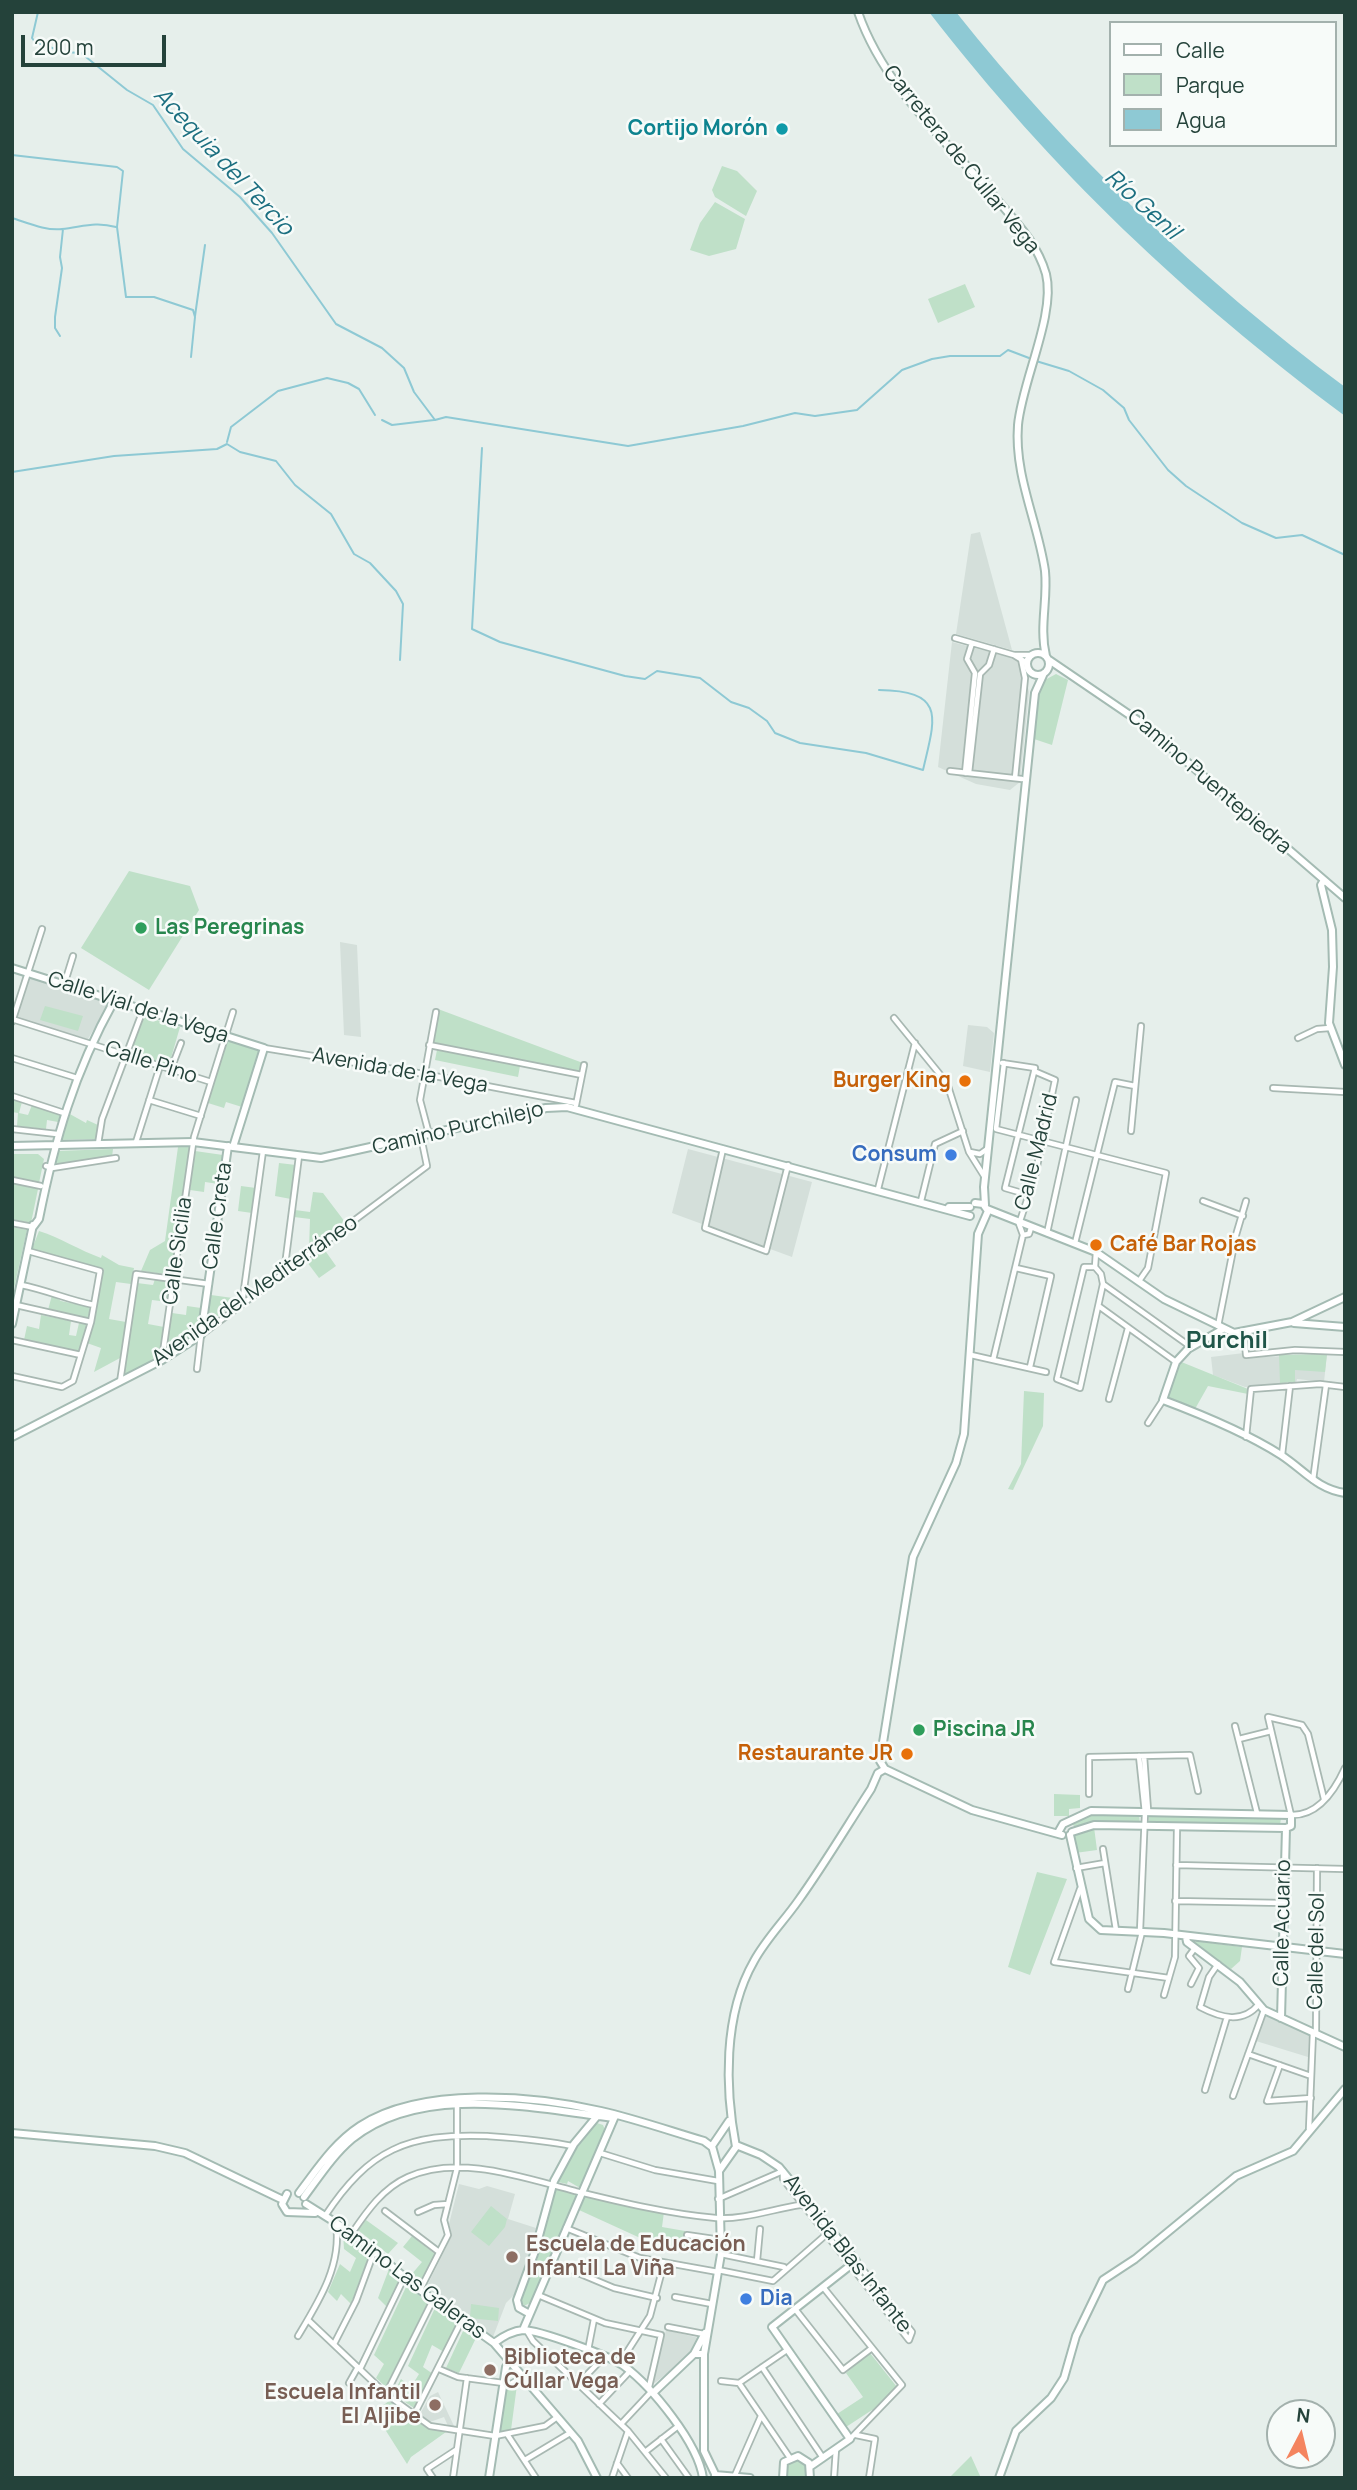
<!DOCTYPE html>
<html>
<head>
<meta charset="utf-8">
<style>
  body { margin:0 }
  #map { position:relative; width:1357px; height:2490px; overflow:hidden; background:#e6efeb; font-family:Manrope,sans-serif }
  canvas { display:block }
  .frame { position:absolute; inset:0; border:14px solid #24423a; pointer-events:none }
  .legend { position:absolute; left:1109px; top:21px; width:228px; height:126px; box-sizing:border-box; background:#f7fbf9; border:2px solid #a3b1ad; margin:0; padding:9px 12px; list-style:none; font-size:21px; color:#24423a }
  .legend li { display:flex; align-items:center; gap:14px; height:35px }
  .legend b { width:35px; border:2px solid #a3b1ad }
  .north { position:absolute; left:1266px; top:2399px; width:70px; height:70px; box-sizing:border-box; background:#f7fbf9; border:2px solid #a3b1ad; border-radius:50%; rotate:7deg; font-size:19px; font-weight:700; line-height:28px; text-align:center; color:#24423a }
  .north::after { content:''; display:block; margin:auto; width:24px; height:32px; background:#f4845f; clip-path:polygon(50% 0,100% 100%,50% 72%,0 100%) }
  .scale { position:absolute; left:21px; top:35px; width:145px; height:32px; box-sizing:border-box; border:4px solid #24423a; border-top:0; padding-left:9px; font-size:21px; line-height:24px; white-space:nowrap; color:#24423a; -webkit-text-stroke:5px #f7fbf9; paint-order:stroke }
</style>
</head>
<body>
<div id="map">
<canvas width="1357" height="2490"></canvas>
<div class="frame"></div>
<ul class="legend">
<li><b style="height:9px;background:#fff"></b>Calle</li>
<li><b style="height:19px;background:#bfe0c8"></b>Parque</li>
<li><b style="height:19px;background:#8ec9d4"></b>Agua</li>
</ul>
<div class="north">N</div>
<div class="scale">200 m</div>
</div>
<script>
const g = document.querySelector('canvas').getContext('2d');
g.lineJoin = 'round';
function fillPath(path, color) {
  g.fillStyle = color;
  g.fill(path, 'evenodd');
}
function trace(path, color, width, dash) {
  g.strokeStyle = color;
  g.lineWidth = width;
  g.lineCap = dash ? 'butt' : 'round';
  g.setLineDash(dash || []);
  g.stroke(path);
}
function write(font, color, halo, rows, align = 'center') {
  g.font = font + ' Manrope,sans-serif';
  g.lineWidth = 5;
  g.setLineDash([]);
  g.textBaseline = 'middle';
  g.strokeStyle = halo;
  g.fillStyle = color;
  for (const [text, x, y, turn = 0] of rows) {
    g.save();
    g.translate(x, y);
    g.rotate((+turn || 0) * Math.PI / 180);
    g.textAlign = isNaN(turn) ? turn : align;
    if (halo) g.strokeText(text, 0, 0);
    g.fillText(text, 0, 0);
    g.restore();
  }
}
fillPath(new Path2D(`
  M980 532 1012 650 956 634 971 534Z
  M952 642 1017 659 1023 666 1029 692 1020 782 1010 790 976 784 938 767Z
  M340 942 357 945 361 1037 344 1035Z
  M29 978 109 1003 88 1039 16 1018Z
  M968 1025 987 1027 994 1033 990 1072 963 1066Z
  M688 1149 812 1182 792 1257 672 1213Z
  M1244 1353 1245 1358 1327 1354 1324 1382 1297 1379 1296 1383 1245 1387 1213 1375 1211 1357Z
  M1265 2014 1309 2034 1308 2057 1256 2041Z
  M459 2184 479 2189 487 2186 515 2194 508 2219 536 2228 523 2273 514 2295 506 2303 493 2337 426 2288 452 2235 449 2224Z
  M666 2330 699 2338 686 2359 652 2385Z
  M438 2392 454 2426H448L444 2417 430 2422 420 2414 430 2396Z`), '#d4dfda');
fillPath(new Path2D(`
  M722 166 737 171 757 191 746 216 715 197 712 190Z
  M715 202 745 219 736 249 709 256 690 250 700 223Z
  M965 284 975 307 938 323 928 299Z
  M1056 674 1068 680 1052 745 1034 739 1040 687 1043 681Z
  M129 871 190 886 199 910 149 990 81 948Z
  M45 1006 83 1016 78 1031 40 1020Z
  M438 1009 583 1063 581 1072 432 1042Z
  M143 1016 180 1027 169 1065 130 1052Z
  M227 1041 260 1050 242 1107 226 1102 224 1108 208 1103Z
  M437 1050 520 1066 518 1077 435 1060Z
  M12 1099 22 1102 19 1113 28 1115 32 1105 61 1114 58 1122 47 1120 46 1129 17 1126 18 1113 12 1112Z
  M68 1113 86 1123 87 1120 98 1125 96 1139 58 1140Z
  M178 1147H191L172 1275 141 1271 150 1250 165 1241Z
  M113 1149 112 1157 52 1167 56 1151Z
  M195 1151 223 1155 219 1184 205 1182 204 1192 190 1190Z
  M12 1154H38L44 1159 39 1183 12 1177Z
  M279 1163 296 1165 291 1199 275 1196Z
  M12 1183 38 1189 31 1223 12 1219Z
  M241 1186 256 1188 252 1213 238 1211Z
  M313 1192 323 1193 345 1222 309 1249 310 1219 294 1217 295 1210 310 1212Z
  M12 1227 27 1230 13 1293H12Z
  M39 1231C61 1238 79 1250 101 1258L102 1255 119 1265 134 1268 131 1284 116 1282 109 1319 126 1322 120 1358 94 1372 101 1348 87 1343 104 1269 32 1249Z
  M324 1249 336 1266 319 1278 307 1262Z
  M155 1279 171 1281 168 1302 152 1300 148 1324 164 1327 160 1356 124 1375 137 1283 153 1285Z
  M52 1295 61 1301 90 1307 88 1319 48 1310Z
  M211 1295 240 1299 206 1325Z
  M187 1306 201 1308 198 1332 166 1353 172 1313 186 1315Z
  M41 1315 71 1321 69 1335 76 1336 79 1323 87 1324 79 1352 24 1340 27 1326 39 1329Z
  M1327 1354 1325 1372 1295 1370V1382L1280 1383 1279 1355Z
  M1179 1361 1248 1389V1394L1208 1386 1195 1409 1167 1398Z
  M1024 1391 1044 1393 1043 1426 1013 1490 1008 1489 1021 1464Z
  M1054 1794 1080 1795V1808L1069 1809V1816H1054Z
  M1091 1813 1139 1814 1140 1824 1075 1828 1072 1823Z
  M1149 1815H1150L1281 1817 1280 1826 1149 1824Z
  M1094 1827 1097 1850 1075 1853 1073 1837Z
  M1037 1872 1067 1879 1030 1975 1008 1967Z
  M1196 1941 1242 1947 1240 1961 1231 1969 1194 1944Z
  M597 2123 603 2125 605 2130 580 2188 568 2181 567 2184 558 2182 573 2153Z
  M555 2189 577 2195 530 2303 524 2306 521 2300 538 2257Z
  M584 2197 664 2212 662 2227 685 2231V2239L692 2241 690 2249 649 2242 579 2210Z
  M491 2206 507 2219 505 2227 489 2246 471 2232Z
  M366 2220 398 2243 388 2254 358 2230Z
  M343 2233 370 2253 351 2304 341 2294 337 2301 328 2292 340 2264 350 2272 356 2258 344 2249Z
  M412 2236 435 2254 421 2283 411 2275 422 2262 403 2247Z
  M389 2269 400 2279 388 2308 378 2298Z
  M407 2285 428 2303 386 2387 376 2378 384 2364 374 2355Z
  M471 2304 499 2308 498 2321 470 2318Z
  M435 2308 457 2324 444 2352 432 2345 423 2367 433 2374 414 2408 393 2394 401 2379 411 2387 419 2374 408 2366Z
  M464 2329 476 2338 459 2373 446 2368Z
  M870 2353 897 2387 874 2412 872 2410 846 2427 837 2414 863 2397 846 2373Z
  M517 2385 511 2430 498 2432 506 2390 504 2386Z
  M389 2401 425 2427 446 2432 411 2457 407 2464 374 2412Z
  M971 2456 981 2478H949Z
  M795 2459 806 2464 807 2478H786V2466Z`), '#bfe0c8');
fillPath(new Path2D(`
  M929 12H956C1069 154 1199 278 1345 387V416C1182 294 1054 173 929 12Z`), '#8ec9d4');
trace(new Path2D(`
  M38 12 32 38 35 42 64 52 81 53 127 90 153 105 183 149 240 197 272 233 336 324 382 348 404 368 414 392 435 420 446 417 628 446 743 426 795 413 815 416 857 410 902 370 932 359 950 356H1000L1008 350 1029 358
  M12 155 117 167 123 171 117 227 126 297H154L193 310 195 317 191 357
  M12 218C28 223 46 231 62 229 82 227 95 221 116 227
  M195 316 205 245
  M60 336 55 328V317L62 268 60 257 63 229
  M1036 361 1069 371 1103 390 1124 408 1129 420 1168 470 1186 486 1242 523 1276 538 1302 535 1345 555
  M382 420 392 425 434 420
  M227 442 231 427 278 391 327 378 348 383 359 389 375 415
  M482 448 472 629 500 642 625 676 645 679 657 671 700 678 731 702 749 708 767 721 775 733 800 743 866 753 923 770C935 718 947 691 879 690
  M12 472 114 456 217 449 227 444 240 452 276 461 295 485 331 514 354 554 370 563 396 591 403 604 400 660`), '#8ec9d4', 2);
const street = new Path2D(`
  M955 638 1014 655 1027 663
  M1015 655H1031
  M950 771 1022 779
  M965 773 975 673 967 659 972 643
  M969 773 980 674 989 665 994 649
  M1015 778 1025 678 1021 659
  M64 985 73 956
  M894 1018 947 1083 969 1152 984 1176
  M12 1019 211 1082
  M12 1022 42 929
  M1298 1038 1317 1029 1330 1028
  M429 1045 582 1075
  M264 1048 424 1074 576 1103
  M12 1058 77 1078
  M1002 1063 1035 1068 1005 1188 1029 1195
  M1004 1063 996 1129 1166 1173 1148 1268 1139 1281
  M171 1069 181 1043
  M1273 1088 1345 1092
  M12 1096 64 1113
  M149 1100 201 1116
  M576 1105 584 1065
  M12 1129 57 1134
  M1131 1131 1141 1026
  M429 1134 420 1100 436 1012
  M136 1142 160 1066
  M98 1144 102 1119 143 1010
  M723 1149 705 1228 766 1251 788 1165
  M970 1152 980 1154 987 1149
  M46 1166 52 1168 116 1158
  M12 1180 41 1186
  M878 1189 915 1043
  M921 1201 935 1144 963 1131
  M1203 1201 1243 1216
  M12 1223 33 1227
  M1047 1233 1076 1100
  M1023 1235 1019 1224 1035 1176 1055 1080 1034 1071
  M1075 1243 1115 1082 1135 1086
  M1084 1267H1095L1101 1274 1103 1284 1080 1388 1057 1379Z
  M1095 1267 1096 1252
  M1016 1268 1051 1276 1030 1367
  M284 1273 299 1156
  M1103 1284 1191 1347
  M21 1285C47 1290 68 1300 94 1305
  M242 1304 263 1151
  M16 1305 91 1322
  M1100 1307 1176 1362
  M1218 1326 1236 1235 1246 1201
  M1244 1332 1246 1355 1295 1350 1345 1352
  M12 1340 81 1355
  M971 1355 1046 1372
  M162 1359 194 1137 233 1012
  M993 1360 1023 1235 1029 1234 1031 1228
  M197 1369 201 1335 427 1166 421 1137
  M12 1376 62 1387 73 1381 91 1322 100 1271 28 1251
  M120 1382 136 1274 209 1284
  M1109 1399 1128 1328
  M1148 1423 1163 1400
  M1246 1437 1251 1389 1320 1384 1345 1387
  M1282 1455 1290 1386
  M1313 1480 1326 1385
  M1235 1726 1257 1813
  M1239 1739 1271 1731
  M1139 1756 1145 1813 1140 1931
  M1144 1756 1148 1810 1145 1812
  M1089 1794V1757L1190 1755 1198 1791
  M1324 1799 1308 1734 1302 1725 1268 1717 1291 1815C1318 1816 1335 1790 1345 1768
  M1103 1849 1116 1930
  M1176 1865 1345 1869
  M1076 1868 1105 1863
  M1080 1889 1054 1962 1169 1978
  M1175 1901 1284 1903
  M1191 1984 1199 1968 1189 1956 1195 1948
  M1128 1989 1142 1932
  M1164 1995 1175 1957 1177 1827
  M1201 2004 1209 1977 1218 1964
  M1200 2007C1221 2018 1243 2024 1259 2004
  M1316 2034 1317 1868
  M1248 2054 1311 2076
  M1280 2065 1267 2101 1311 2098
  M1205 2090 1227 2017
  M1233 2096 1264 2010
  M1309 2129 1313 2032
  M600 2153 655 2170 718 2181
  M718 2199 783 2171V2179L909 2340 912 2332 856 2261
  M385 2211 439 2252
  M418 2212 434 2205 448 2204
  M325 2216C369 2149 408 2133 487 2136 515 2138 545 2140 572 2146
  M566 2228 640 2258 718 2272
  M352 2233C367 2211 383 2188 408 2177 459 2154 524 2178 575 2191 620 2202 669 2214 716 2218 742 2220 774 2209 800 2205L806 2200
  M687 2235 721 2240
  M721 2254 784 2267
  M757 2261 760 2229
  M552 2262 614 2288 657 2298
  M718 2270 773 2281 828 2233
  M823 2287 902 2385 850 2439
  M420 2290 448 2235 444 2220 457 2168V2106
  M538 2295 605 2323 661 2335 649 2387
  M675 2297 712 2304
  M795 2309 843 2370 872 2348
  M308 2320 386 2394 430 2426 495 2436 545 2426 556 2418
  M668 2327 704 2334
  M527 2331 533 2341 628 2431 666 2478
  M298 2336C319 2301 342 2265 336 2224
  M334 2344 356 2301 374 2252
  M588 2350 594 2319
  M620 2363 650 2316 664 2263
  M762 2367 823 2458
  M360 2369 404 2278
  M439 2369 458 2377 511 2384 522 2377
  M721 2381 739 2383 787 2350
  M349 2383 358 2367
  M739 2383 790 2458
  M578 2384 604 2357
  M386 2394 433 2300
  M599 2404 630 2371
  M414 2415 462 2320
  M621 2424 651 2392
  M507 2434 536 2478
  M856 2435 875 2439 869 2478
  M661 2439 689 2478
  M645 2452 677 2427
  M525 2460 570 2433
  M617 2463 628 2478
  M735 2475 761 2416
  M433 2478 427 2469 456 2450
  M453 2478 467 2378
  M612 2478 628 2431
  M834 2478 836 2449`);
const secondary = new Path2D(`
  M858 12C883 85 944 139 993 195 1014 220 1037 242 1046 274 1056 314 1022 381 1018 425 1014 476 1038 522 1045 571 1048 600 1039 627 1046 656
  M1027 664a11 11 0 1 1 22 0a11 11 0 1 1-22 0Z
  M1049 660 1143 724 1345 898
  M1324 880 1321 885 1332 930 1333 967 1329 1023 1345 1065
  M12 968 264 1048 233 1147
  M12 1146 193 1142 321 1158 546 1108 567 1107 970 1216
  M985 1205 984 1187 1035 693 1044 673
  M949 1207H970
  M987 1209 1096 1252 1164 1299 1234 1333 1292 1322 1345 1297
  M33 1227 39 1219C55 1139 74 1073 114 1001
  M1294 1323 1345 1327
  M12 1324 33 1225
  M1223 1329 1188 1349 1176 1362 1163 1400C1203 1415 1245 1432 1281 1455 1304 1470 1317 1489 1345 1493
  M12 1437 162 1360 201 1335 228 1146
  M885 1769 880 1761 913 1557 956 1463 964 1434 978 1234 988 1211 983 1204 975 1203
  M885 1769 972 1810 1062 1835
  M1059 1831 1063 1824 1091 1811 1291 1815V1826L1286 1828
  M1072 1832 1094 1825 1286 1828
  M1070 1835 1089 1919 1101 1930 1164 1933 1345 1954
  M1186 1937 1187 1942 1240 1982 1264 2010 1345 2047
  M1281 2018 1286 1828
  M12 2133 155 2146 185 2153 283 2200
  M736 2145 761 2155 779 2167 856 2261 772 2327 850 2439 811 2466
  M719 2171 736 2147C725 2089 723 2015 754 1961 766 1939 784 1921 798 1901 824 1865 847 1826 871 1789L878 1773 885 1769
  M299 2193C318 2168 334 2143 360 2126 421 2086 533 2095 601 2111 636 2119 670 2131 704 2141L712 2147
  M287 2194 282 2204 287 2212 315 2213
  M304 2197C319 2177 333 2155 352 2139 421 2083 533 2108 614 2118
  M306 2204 352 2233 420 2290 494 2343 578 2441 597 2478
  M528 2313 519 2308 517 2300 534 2254 554 2181 574 2144 598 2115
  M523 2330 615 2116
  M494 2343C502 2337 512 2331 523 2330 539 2330 610 2356 624 2366 652 2387 698 2443 703 2478
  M694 2354 705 2333
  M653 2393 694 2354H704
  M715 2475 750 2478
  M489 2478 506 2367 510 2362
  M717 2478 704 2451V2354L721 2254 719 2171 712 2146 729 2121
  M783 2478 784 2462 798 2456 809 2463 810 2478
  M999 2478 1016 2431 1051 2398 1064 2378 1076 2336 1103 2280 1135 2259 1236 2176 1293 2151 1345 2089`);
trace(street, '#a8b8b2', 8);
trace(secondary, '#a4bbb3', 10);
trace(street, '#fff', 4.5);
trace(secondary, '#fff', 6);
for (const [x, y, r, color] of [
  [782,129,7,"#0f9aa8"],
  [141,928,7,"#2e9e5b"],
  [965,1081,7,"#e8710a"],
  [951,1155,7,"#3f7fe0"],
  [1096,1245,7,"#e8710a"],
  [919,1730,7,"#2e9e5b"],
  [907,1754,7,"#e8710a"],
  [512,2257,7,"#8d6e63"],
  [746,2299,7,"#3f7fe0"],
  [490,2370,7,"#8d6e63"],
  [435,2405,7,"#8d6e63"]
]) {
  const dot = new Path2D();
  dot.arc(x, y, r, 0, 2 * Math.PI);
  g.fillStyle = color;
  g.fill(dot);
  trace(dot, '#f7fbf9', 2.5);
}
write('bold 21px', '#0d838f', '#f7fbf9', [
  ["Cortijo Morón",768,129]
], 'right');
write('21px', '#24423a', '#f7fbf9', [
  ["Carretera de Cúllar Vega",961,160,51],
  ["Camino Puentepiedra",1209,782,41],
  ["Calle Vial de la Vega",138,1008,18],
  ["Calle Pino",151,1063,18],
  ["Avenida de la Vega",400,1071,10],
  ["Camino Purchilejo",458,1129,-13],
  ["Calle Madrid",1037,1152,-76],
  ["Calle Creta",218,1216,-82],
  ["Calle Sicilia",178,1251,-82],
  ["Avenida del Mediterráneo",255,1291,-35],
  ["Calle Acuario",1283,1923,-89],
  ["Calle del Sol",1317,1951,-89],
  ["Avenida Blas Infante",847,2254,52],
  ["Camino Las Galeras",407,2278,37]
]);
write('bold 21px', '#27864d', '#f7fbf9', [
  ["Las Peregrinas",155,928],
  ["Piscina JR",933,1730]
], 'left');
write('bold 21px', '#c56008', '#f7fbf9', [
  ["Burger King",951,1081],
  ["Café Bar Rojas",1110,1245,"left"],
  ["Restaurante JR",893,1754]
], 'right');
write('bold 21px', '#366cbe', '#f7fbf9', [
  ["Consum",937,1155],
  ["Dia",760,2299,"left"]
], 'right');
write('bold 21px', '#785e54', '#f7fbf9', [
  ["Escuela de Educación",526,2245],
  ["Infantil La Viña",526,2269],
  ["Biblioteca de",504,2358],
  ["Cúllar Vega",504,2382],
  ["Escuela Infantil",421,2393,"right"],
  ["El Aljibe",421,2417,"right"]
], 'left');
write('italic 23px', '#1c6f80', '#f7fbf9', [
  ["Acequia del Tercio",223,162,47],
  ["Río Genil",1142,205,42]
]);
write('bold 24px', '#1f5548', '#f7fbf9', [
  ["Purchil",1227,1341]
]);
</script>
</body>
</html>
